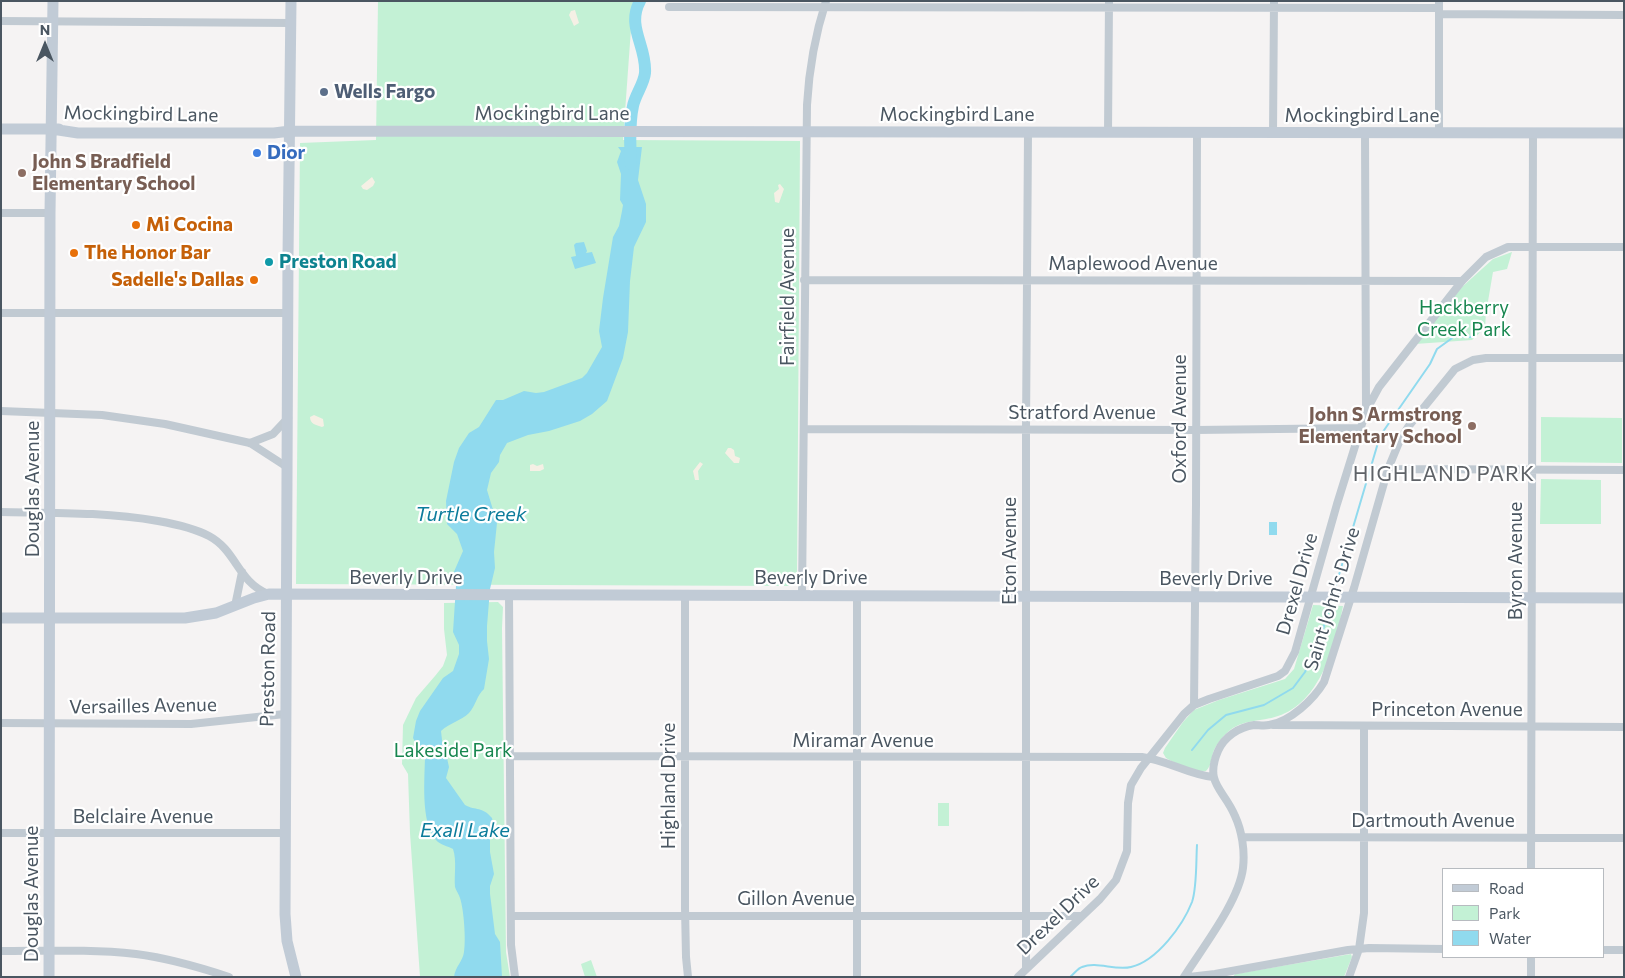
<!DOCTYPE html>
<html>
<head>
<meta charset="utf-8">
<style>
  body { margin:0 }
  #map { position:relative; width:1625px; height:978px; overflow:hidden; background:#f5f3f3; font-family:Commissioner,sans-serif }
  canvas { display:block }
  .frame { position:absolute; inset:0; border:2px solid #4a5661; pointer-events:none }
  .legend { position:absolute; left:1442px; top:868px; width:162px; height:90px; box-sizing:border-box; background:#fff; border:1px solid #b7bbc0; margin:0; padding:6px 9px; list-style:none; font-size:15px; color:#4a5661 }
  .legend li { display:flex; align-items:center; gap:10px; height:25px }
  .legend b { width:25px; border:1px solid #b7bbc0 }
  .north { position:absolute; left:20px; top:20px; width:50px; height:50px; -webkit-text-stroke:4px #fff; paint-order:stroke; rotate:0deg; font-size:14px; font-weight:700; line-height:20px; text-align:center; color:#4a5661 }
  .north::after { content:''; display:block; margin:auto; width:18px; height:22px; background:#4a5661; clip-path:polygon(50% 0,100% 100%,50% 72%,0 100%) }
</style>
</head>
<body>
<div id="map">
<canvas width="1625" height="978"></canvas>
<div class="frame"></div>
<ul class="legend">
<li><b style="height:6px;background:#c1cbd6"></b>Road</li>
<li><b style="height:14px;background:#c3f1d5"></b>Park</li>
<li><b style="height:14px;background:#90daee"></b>Water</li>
</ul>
<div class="north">N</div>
</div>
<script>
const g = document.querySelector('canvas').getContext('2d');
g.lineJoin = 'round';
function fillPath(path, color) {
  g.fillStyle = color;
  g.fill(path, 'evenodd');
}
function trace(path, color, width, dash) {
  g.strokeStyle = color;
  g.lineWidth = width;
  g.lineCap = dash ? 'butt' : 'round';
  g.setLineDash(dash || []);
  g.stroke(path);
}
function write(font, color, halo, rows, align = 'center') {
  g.font = font + ' Commissioner,sans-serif';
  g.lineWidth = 4.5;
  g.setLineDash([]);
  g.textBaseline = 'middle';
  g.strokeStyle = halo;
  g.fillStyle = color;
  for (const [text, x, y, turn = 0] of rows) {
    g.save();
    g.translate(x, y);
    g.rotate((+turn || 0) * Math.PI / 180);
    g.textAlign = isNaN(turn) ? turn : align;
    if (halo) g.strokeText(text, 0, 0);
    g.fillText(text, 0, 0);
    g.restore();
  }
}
fillPath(new Path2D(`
  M378 1H633L623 140 800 141 797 580 790 586 296 584 300 143 376 140Z
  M1512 252 1507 269 1493 272 1486 313 1485 328 1472 340 1415 344 1462 287 1493 259Z
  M1541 417 1622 418V463L1541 462Z
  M1541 479 1601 480V524H1540Z
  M498 602 503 607 502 628 506 952 510 977H420L410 833 408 774 402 764 403 725 416 698 435 676 443 666 447 655 444 629V603Z
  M1313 605 1343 606C1336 644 1320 703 1278 716 1261 722 1242 719 1228 732 1222 737 1217 744 1214 750 1211 758 1212 765 1206 771 1193 773 1177 764 1166 758L1163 753 1165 748 1183 722 1194 710 1219 700 1285 679 1294 669Z
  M938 803H949V826H938Z
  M1351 954 1352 957 1344 977H1233L1235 974Z
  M591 960 597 977H585L581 964Z`), '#c3f1d5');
fillPath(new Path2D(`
  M575 10 579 23 574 26 569 15 571 11Z
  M372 177 375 182 373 186 367 190 363 189 361 186Z
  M780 184 784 189 779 203 775 202 774 193 779 189 778 185Z
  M314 415 323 419 324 426 322 427C316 425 310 424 310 417Z
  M728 448H731L734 450 735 456 740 458 739 463H734L725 453Z
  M700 462 703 464 698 471 699 480H695L693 471Z
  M533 464 537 466 543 464 544 469 540 471H530V465Z`), '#f5f0e5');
fillPath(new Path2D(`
  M618 147H642L638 180 646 204V222L634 247 630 281 628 332 623 358 607 401 592 414 580 421 549 431 528 435 507 443 500 455 499 462 491 473 487 490 497 523 494 552 495 568 490 589 487 626V641L489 659 484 689C477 695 476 705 469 713 461 721 449 723 441 731L443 749 447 758 449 767 446 778 465 805C476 811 482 806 492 818L493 823 490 831V852L494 874 490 886V894L495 934 500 942 502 977H454C455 967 463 961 464 952 466 940 464 910 460 898 459 894 456 891 455 887 454 875 457 861 453 849 448 846 440 845 436 840 420 822 425 777 425 754L419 749 413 738 416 721 420 711 443 678 453 671 459 654V645L453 632 456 586 453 574 463 551 457 534 447 524 446 501 454 462 459 448 469 433 479 427 496 400H503L524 391 536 393 544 392 582 378 587 373 602 347 599 331 603 298 613 237 619 226 622 211 623 205 620 200 621 174 617 162 621 151Z
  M584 242 587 251 586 253 592 252 596 263 575 269 571 257 576 256 574 245 576 243Z
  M1269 522H1277V535H1269Z`), '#90daee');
trace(new Path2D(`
  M1336 585 1380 436 1430 364 1437 349 1455 336 1471 337 1477 329
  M1192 750 1208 730 1226 715 1264 705 1293 688 1305 672 1321 636 1329 609
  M1070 977C1074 974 1078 968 1082 967 1097 961 1115 971 1131 967 1157 961 1183 925 1192 902 1197 888 1196 860 1197 845`), '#90daee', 2);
trace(new Path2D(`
  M631 164C630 145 629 124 633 106 635 95 644 84 645 73 647 46 626 27 640 1`), '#90daee', 12);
trace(new Path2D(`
  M1439 1V134
  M669 7 1439 8
  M1439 14 1624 15
  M1 21 291 23
  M1108 133 1109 1
  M1273 133 1274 1
  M1365 133 1366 407
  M1 213H50
  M804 280 1462 281
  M1 313H288
  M1 411 102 415 165 424 250 443 287 467
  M804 429 1196 430 1360 428
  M250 443 273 434 288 418
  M1388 469 1624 470
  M1 512C54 513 106 512 158 521 175 524 194 528 209 536 237 551 237 581 268 594
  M509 595 511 945 515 977
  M685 596V908L686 957 688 977
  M802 596 807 105C809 69 815 35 826 1
  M235 606 242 572
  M1194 705 1196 504 1197 133
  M1 723 191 724 285 714
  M1273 725 1624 727
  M510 756 1142 757C1167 760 1189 775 1213 777
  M1 833H285
  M1242 837 1624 838
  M1531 869 1533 134
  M511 916H1082
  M1604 950H1624
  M1 951C46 951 91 949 136 954 167 958 199 967 229 977
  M1026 969V430L1028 133
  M857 977V596
  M1018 977 1100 899 1116 880 1127 851 1128 803 1131 785 1141 768 1184 714 1194 705 1209 699 1278 676 1285 671 1295 652 1337 504 1366 411 1379 387 1462 281 1486 257 1508 247H1624
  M1184 977C1203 947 1239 901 1243 868 1245 851 1242 831 1235 816 1224 789 1204 784 1218 751 1224 737 1239 727 1254 725 1259 725 1264 726 1269 725 1290 722 1314 699 1324 682L1354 588 1388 469 1400 440 1408 427 1455 369 1473 360 1486 358H1624
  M1189 977 1215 974 1348 950 1369 948 1444 949
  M1349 977 1359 949 1364 913V726
  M1531 977V957`), '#c1cad2', 8);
trace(new Path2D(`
  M291 1 288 256 285 914 287 941 296 977
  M1 129H59
  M52 129 78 133H274L290 131 1624 133
  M1 618H185L216 613 254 598 269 594 1624 598
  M49 977 50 213 53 1`), '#c1cbd6', 11);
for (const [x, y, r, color] of [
  [324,92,5,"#5c6f8a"],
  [257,153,5,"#3f7fe0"],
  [22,173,5,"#8d6e63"],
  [136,225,5,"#e8710a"],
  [74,253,5,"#e8710a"],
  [269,262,5,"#0f9aa8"],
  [254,280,5,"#e8710a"],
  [1472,426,5,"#8d6e63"]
]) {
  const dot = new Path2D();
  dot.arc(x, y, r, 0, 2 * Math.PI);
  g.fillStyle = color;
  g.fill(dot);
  trace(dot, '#fff', 2);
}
write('bold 19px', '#4e5e75', '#fff', [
  ["Wells Fargo",334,92]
], 'left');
write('19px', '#4a5661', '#fff', [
  ["Mockingbird Lane",141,114,1],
  ["Mockingbird Lane",552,114],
  ["Mockingbird Lane",957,115],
  ["Mockingbird Lane",1362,116],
  ["Maplewood Avenue",1133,264],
  ["Fairfield Avenue",788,297,-90],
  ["Stratford Avenue",1082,413],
  ["Oxford Avenue",1180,419,-90],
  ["Douglas Avenue",33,489,-90],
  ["Eton Avenue",1010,551,-90],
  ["Byron Avenue",1516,561,-90],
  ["Beverly Drive",406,578],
  ["Beverly Drive",811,578],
  ["Beverly Drive",1216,579],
  ["Drexel Drive",1297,584,-74],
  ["Saint John's Drive",1332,599,-73],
  ["Preston Road",268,669,-89],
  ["Versailles Avenue",143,706,-1],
  ["Princeton Avenue",1447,710],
  ["Miramar Avenue",863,741],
  ["Highland Drive",669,786,-90],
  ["Belclaire Avenue",143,817],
  ["Dartmouth Avenue",1433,821],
  ["Douglas Avenue",32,894,-90],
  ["Gillon Avenue",796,899],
  ["Drexel Drive",1058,915,-44]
]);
write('bold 19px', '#366cbe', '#fff', [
  ["Dior",267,153]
], 'left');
write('bold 19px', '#785e54', '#fff', [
  ["John S Bradfield",32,162],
  ["Elementary School",32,184],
  ["John S Armstrong",1462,415,"right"],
  ["Elementary School",1462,437,"right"]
], 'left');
write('bold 19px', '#c56008', '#fff', [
  ["Mi Cocina",146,225],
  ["The Honor Bar",84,253],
  ["Sadelle's Dallas",244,280,"right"]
], 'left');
write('bold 19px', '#0d838f', '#fff', [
  ["Preston Road",279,262]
], 'left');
write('19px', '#17864f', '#fff', [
  ["Hackberry",1464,308],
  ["Creek Park",1464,330],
  ["Lakeside Park",453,751]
]);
write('italic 20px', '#0c7c9b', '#fff', [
  ["Turtle Creek",471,514],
  ["Exall Lake",465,830]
]);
g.letterSpacing = '1px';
write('21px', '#5f6368', '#fff', [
  ["HIGHLAND PARK",1444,474]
]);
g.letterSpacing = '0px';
</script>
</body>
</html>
